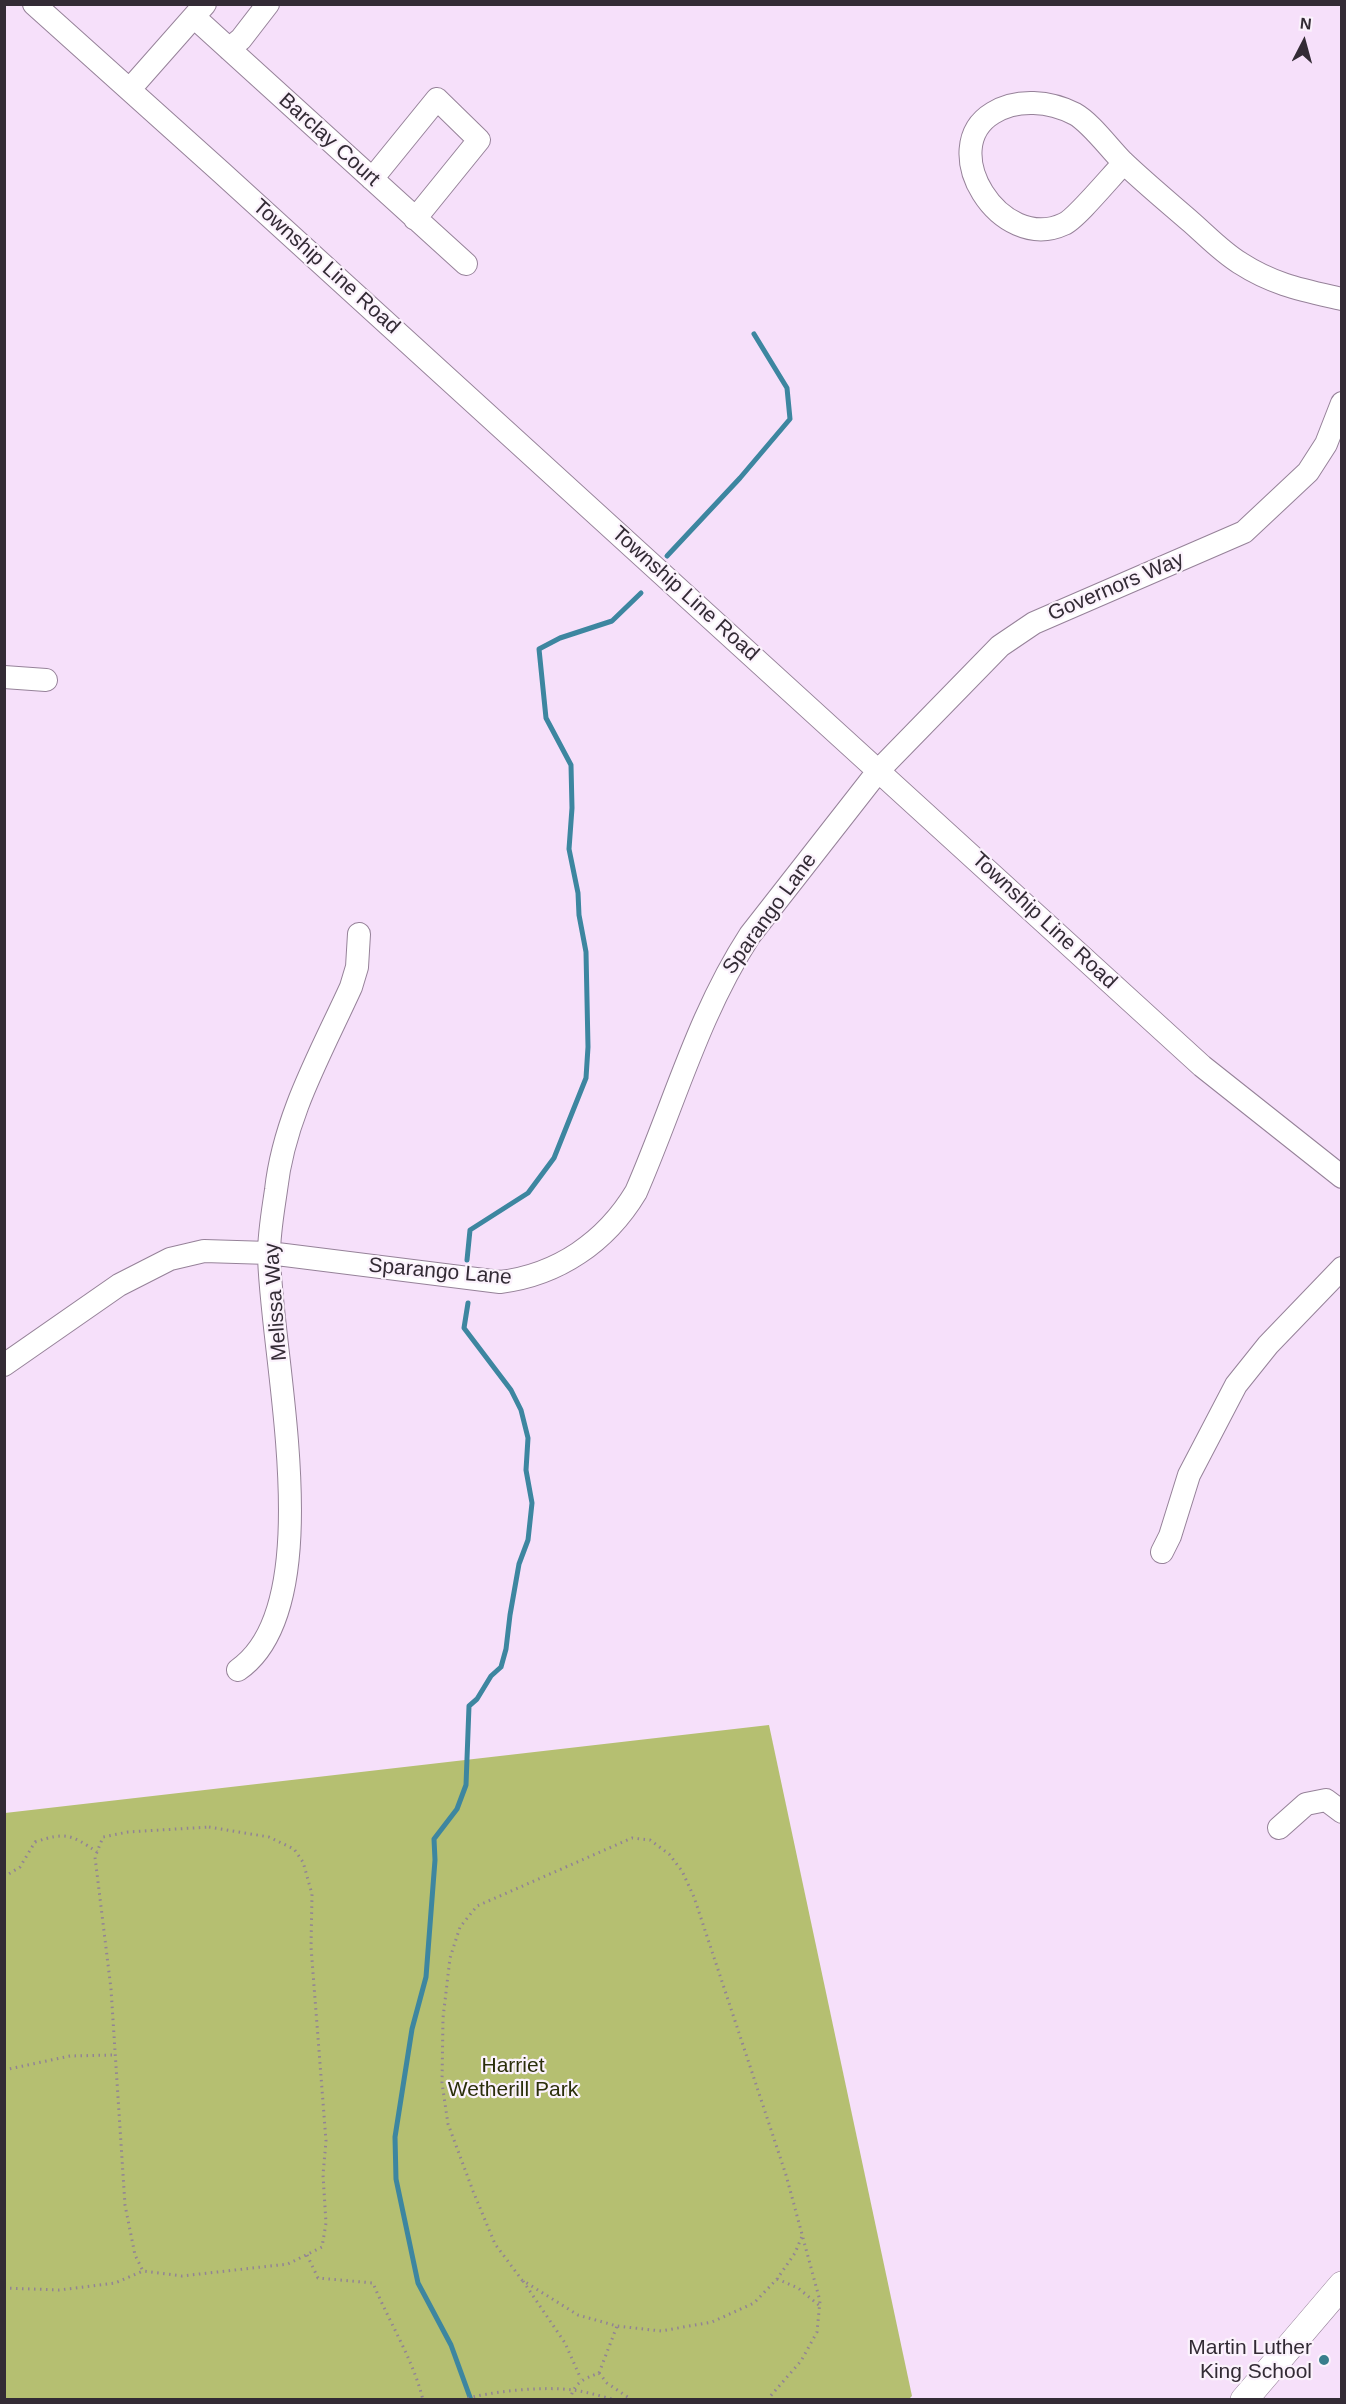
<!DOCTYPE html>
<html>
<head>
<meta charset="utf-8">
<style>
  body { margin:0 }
  #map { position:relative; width:1346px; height:2404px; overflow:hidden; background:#f6e0fa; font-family:Arial,sans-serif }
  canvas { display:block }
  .frame { position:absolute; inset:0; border:6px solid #332b35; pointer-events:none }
  .north { position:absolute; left:1274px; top:12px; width:60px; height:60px; -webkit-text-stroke:4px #fbf2fc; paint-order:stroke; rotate:6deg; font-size:16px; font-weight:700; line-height:24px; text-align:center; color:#332b35 }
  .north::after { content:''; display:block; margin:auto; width:21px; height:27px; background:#332b35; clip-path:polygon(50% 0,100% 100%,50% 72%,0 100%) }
</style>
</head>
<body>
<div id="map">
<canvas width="1346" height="2404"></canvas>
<div class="frame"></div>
<div class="north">N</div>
</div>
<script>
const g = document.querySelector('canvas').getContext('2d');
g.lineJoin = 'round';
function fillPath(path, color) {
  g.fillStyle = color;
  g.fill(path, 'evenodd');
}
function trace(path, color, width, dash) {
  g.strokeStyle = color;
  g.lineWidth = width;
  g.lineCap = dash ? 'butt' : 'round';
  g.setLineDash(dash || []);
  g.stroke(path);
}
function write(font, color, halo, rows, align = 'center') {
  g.font = font + ' Arial,sans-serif';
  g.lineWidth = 4.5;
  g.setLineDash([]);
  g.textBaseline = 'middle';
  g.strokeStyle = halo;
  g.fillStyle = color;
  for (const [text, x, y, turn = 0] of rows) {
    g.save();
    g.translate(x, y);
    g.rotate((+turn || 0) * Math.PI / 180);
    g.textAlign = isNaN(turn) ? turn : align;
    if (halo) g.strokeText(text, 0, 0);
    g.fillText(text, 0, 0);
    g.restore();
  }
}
fillPath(new Path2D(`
  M769 1725 912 2396 909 2399H5V1813Z`), '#b5bf71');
trace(new Path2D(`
  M667 556 740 478 790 419 787 388 754 334
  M467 1260 470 1230 528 1193 554 1158 586 1078 588 1047 586 952 579 915 578 893 569 849 572 808 571 765 546 718 539 649 560 638 612 621 641 593
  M468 1303 464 1328 511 1390 521 1410 528 1438 526 1470 532 1503 528 1540 519 1564 510 1615 506 1649 501 1667 491 1676 477 1699 469 1706 466 1785 457 1809 434 1839 435 1860 426 1977 412 2029 395 2137 396 2179 418 2283 451 2345 471 2400`), '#3d86a0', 5);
const minor = new Path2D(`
  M34 4 221 172 1202 1066 1342 1177
  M194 17 466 264
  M229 49 241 39 268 4
  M130 89 205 4
  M1124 163C1112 175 1076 219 1064 224 1000 254 935 148 993 113 1017 98 1050 101 1075 114 1091 123 1109 148 1123 162 1145 183 1168 202 1191 222 1207 236 1222 252 1240 263 1274 285 1303 290 1342 299
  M372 179 437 99 479 140 415 219
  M4 677 46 680
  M4 1365 119 1285 170 1259 204 1251 269 1253 500 1282C558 1275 606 1242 636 1192 674 1105 698 1015 750 935L879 770 1000 646 1034 623 1244 532 1308 472 1326 444 1342 403
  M1162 1552 1170 1536 1189 1475 1236 1385 1268 1345 1342 1268
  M238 1670C332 1605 270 1354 269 1254 269 1233 273 1211 276 1190 284 1117 321 1053 351 987L357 967 359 934
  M1279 1828 1306 1804 1326 1800 1342 1812`);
const major = new Path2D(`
  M1244 2400 1342 2285`);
trace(minor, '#968299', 24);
trace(major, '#968299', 28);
trace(new Path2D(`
  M209 1827 269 1837 294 1849 303 1862 312 1894 311 1947 326 2141 323 2175 326 2223 322 2247 288 2264 182 2276 143 2271 135 2255 125 2205 111 1989 95 1857 103 1837 128 1832Z
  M4 1877 20 1867 35 1842C65 1832 71 1834 97 1852
  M4 2070 70 2056 115 2055
  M307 2255 318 2278 373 2283C389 2322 413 2359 423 2400
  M777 2279 798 2288 820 2306
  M523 2281 565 2343 581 2379
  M4 2288 59 2290 115 2283 143 2271
  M599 2373 617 2326
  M462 2400C490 2391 544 2386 573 2390 587 2392 601 2396 615 2400
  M570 2400C574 2382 584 2379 599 2373L607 2383 632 2400
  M767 2400 801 2361 817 2332 820 2301 786 2175 694 1897 682 1871 669 1854 650 1840 632 1838 477 1906 460 1927 450 1958 443 2018 442 2083 448 2124 473 2191 495 2244 522 2280 578 2315 617 2326 661 2331 712 2322 754 2303 777 2279 795 2253 803 2234`), '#928395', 3, [1.5, 4.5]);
trace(minor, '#fff', 22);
trace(major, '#fff', 27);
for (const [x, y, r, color] of [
  [1324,2360,6,"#397e8c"]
]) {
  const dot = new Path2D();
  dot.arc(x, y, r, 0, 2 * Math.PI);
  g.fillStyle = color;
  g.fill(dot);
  trace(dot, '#fbf2fc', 2);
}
write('21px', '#332b35', '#fbf2fc', [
  ["Barclay Court",329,140,42],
  ["Township Line Road",326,267,42],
  ["Governors Way",1116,587,-23],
  ["Township Line Road",685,594,42],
  ["Sparango Lane",770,914,-54],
  ["Township Line Road",1044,921,43],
  ["Sparango Lane",440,1272,5],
  ["Melissa Way",276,1302,-94]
]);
write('21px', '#2b2f0a', '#fbf2fc', [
  ["Harriet",513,2066],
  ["Wetherill Park",513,2090]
]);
write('21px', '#332b35', '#fbf2fc', [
  ["Martin Luther",1312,2348],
  ["King School",1312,2372]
], 'right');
</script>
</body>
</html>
